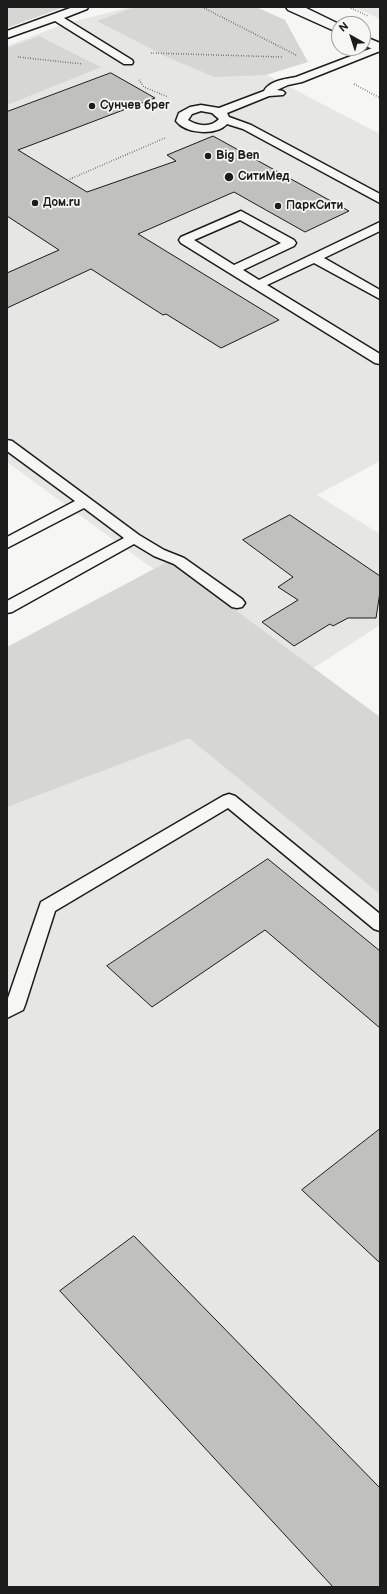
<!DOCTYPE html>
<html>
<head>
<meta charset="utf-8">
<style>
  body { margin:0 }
  #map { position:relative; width:387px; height:1594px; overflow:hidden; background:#f6f6f2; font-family:"Balsamiq Sans",sans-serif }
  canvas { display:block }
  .frame { position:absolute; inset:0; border:8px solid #1c1c1c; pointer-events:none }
  .north { position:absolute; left:331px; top:16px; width:40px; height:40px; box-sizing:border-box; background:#f6f6f2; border:1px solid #9f9f9c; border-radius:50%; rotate:321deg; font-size:11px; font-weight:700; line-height:16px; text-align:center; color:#1c1c1c }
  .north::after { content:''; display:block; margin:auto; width:14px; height:18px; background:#1c1c1c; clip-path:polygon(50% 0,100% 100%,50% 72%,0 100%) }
</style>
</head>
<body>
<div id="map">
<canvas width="387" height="1594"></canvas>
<div class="frame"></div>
<div class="north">N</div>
</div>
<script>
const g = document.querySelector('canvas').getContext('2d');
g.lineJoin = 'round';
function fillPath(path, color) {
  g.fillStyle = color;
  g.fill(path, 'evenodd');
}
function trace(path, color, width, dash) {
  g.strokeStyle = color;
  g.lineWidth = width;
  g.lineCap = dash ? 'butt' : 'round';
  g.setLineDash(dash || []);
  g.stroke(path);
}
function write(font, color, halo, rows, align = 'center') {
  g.font = font + ' "Balsamiq Sans",sans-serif';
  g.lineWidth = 3.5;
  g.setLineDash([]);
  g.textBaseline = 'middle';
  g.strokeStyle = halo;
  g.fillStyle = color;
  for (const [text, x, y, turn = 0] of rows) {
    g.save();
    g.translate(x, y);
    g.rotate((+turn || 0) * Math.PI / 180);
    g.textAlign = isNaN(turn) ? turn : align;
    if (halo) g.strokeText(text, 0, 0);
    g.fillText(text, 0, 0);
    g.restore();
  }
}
fillPath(new Path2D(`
  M131 7H136L380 134V461L317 495 380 534V625L298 678 380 740V1587H7V657L159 573 7 462V46L67 23Z
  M354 7H380V19Z`), '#e6e6e2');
fillPath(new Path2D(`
  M7 7H64L7 28Z
  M135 7H256L285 20 308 62 266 75 215 77 167 57 97 21Z
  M39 36 101 67 7 105V48Z
  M169 561 380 717V894L189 738 7 807V647Z`), '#d6d6d2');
const building = new Path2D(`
  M111 73 155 98 18 150 87 192 176 161 167 155 213 136 349 211 305 232 234 192 138 234 279 320 221 348 166 314 163 315 91 269 7 308V273L59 250 7 216V112Z
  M290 515 380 576V592L376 618H348L333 626 330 624 294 646 262 622 298 600 278 587 293 577 243 540Z
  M268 859 380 951V1028L265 930 152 1007 107 966Z
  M380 1129V1263L302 1190Z
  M134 1236 380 1488V1587H333L60 1291Z`);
fillPath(building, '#c0c0bd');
trace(building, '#1c1c1c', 1);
const service = new Path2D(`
  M73 7H88L87 9 64 18 132 60 133 62 132 64H124L55 21 7 38V31Z
  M380 45V51L302 82 288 85 277 90 283 91 285 93 283 95 269 96 227 113 229 117 251 125 380 194V203L243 129 227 124C216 136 186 134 176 121L179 113 190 107 201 105 219 108 264 91C269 81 285 79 296 77ZM201 111 212 113 219 119C211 128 197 126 188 120L192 114Z
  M241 211 294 240 296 243 294 246 243 270 259 280 380 222V231L324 258 380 290V299L314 263 267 285 380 354V364L375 363 181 243 179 240 181 237ZM240 220 281 243 234 265 194 240Z
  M7 440 12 441 139 535 164 550 184 558 242 599 245 603 242 607 237 608 232 607 174 564 154 556 134 544 12 612 7 613V601L124 538 84 508 7 548V537L75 501 7 451Z
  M229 794 235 796 380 914V931L374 929 228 808 55 911 25 1005 23 1010 7 1018V1001L41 902 223 796Z`);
const secondary = new Path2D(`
  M286 7H304L339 24V33L288 10Z
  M363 36 380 43V52L363 45Z`);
trace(service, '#1c1c1c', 3);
trace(secondary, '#1c1c1c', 3);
trace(new Path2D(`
  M202 7 296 55
  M351 8 368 16
  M151 53 282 57
  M18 57 82 64
  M139 80 144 87 168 97
  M354 84 380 98
  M70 179 165 138`), '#1c1c1c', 1.5, [0.5, 2]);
fillPath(service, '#f6f6f2');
fillPath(secondary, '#f6f6f2');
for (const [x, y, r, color] of [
  [92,106,4,"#1c1c1c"],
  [208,156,4,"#1c1c1c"],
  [229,177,5,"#1c1c1c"],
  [35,203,4,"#1c1c1c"],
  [278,206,4,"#1c1c1c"]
]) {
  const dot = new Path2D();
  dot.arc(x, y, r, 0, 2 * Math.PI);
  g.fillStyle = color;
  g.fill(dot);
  trace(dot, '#f6f6f2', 1.5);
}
write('bold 12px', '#1c1c1c', '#f6f6f2', [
  ["Сунчев брег",100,106],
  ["Big Ben",216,156],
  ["СитиМед",238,177],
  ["Дом.ru",43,203],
  ["ПаркСити",286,206]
], 'left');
</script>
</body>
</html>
